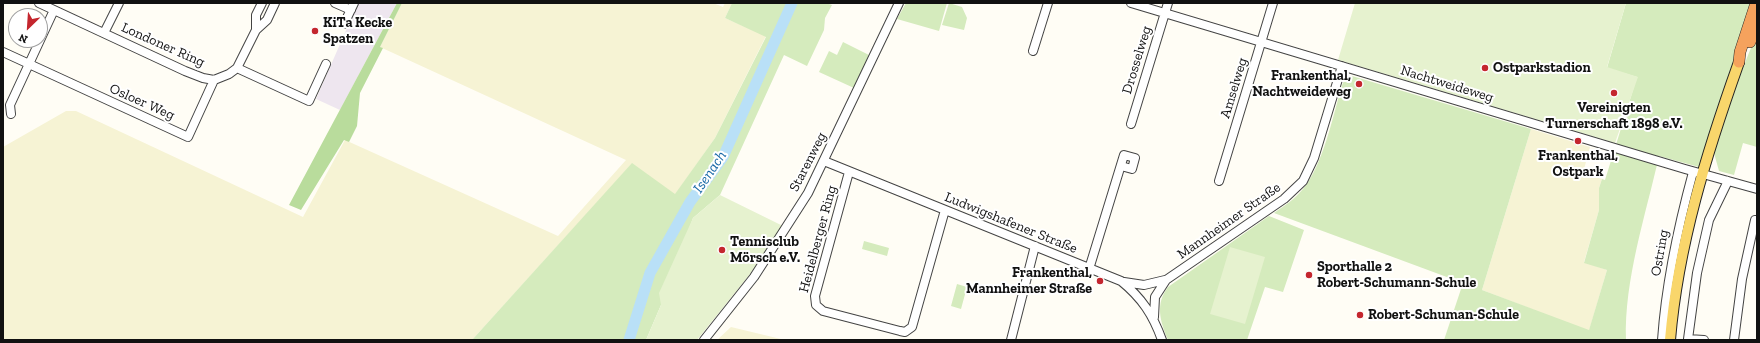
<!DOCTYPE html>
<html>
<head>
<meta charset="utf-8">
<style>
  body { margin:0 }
  #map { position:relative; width:1760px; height:343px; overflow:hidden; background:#fffdf5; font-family:"Zilla Slab",serif }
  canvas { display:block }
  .frame { position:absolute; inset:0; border:4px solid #111; pointer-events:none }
  .north { position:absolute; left:8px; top:8px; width:40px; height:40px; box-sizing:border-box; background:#fff; border:1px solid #a0a0a0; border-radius:50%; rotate:205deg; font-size:11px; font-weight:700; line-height:16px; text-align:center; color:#111 }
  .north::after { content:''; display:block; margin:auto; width:14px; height:18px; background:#c4262e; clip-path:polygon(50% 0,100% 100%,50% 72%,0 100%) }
</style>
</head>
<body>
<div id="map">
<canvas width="1760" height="343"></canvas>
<div class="frame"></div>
<div class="north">N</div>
</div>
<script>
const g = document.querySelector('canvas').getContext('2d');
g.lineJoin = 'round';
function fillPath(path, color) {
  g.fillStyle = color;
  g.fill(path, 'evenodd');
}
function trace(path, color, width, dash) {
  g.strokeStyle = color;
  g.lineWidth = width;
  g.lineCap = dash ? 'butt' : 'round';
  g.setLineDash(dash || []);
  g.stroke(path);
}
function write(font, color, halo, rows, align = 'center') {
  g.font = font + ' "Zilla Slab",serif';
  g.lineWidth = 4;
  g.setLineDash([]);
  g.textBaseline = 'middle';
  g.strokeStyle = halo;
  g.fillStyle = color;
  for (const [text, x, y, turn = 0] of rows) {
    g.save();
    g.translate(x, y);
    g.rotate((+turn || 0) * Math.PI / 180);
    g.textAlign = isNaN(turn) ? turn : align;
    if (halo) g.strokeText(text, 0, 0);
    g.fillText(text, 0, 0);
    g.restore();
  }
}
fillPath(new Path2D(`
  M358 3H397L340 110 316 99Z`), '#eee6ef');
fillPath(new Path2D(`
  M402 3H713L723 7 725 3H732L725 18 766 36 715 138 675 195 632 164 472 340H3V147L66 111H76L303 217 345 140 558 236 626 160 380 47Z
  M1531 129 1590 147 1583 173 1602 179 1599 188V210L1584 262 1607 270 1589 331 1482 290Z
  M731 327 785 340H717Z`), '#f6f3d4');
fillPath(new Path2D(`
  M732 3H826L832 5 825 18 824 30 807 66 784 55 720 195 693 218 661 305 646 340H472L632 163 675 194 715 138 766 37 725 18Z
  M906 3H947L939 31 897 19Z
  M949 3 962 7 967 18 964 30 942 25Z
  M1626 3H1752L1699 167 1659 156C1646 214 1624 280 1626 340H1444L1463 283 1274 213C1284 206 1295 199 1303 189 1323 165 1333 116 1342 85L1344 81 1352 76 1531 129 1482 290 1589 330 1607 270 1584 263 1599 210V188L1602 179 1605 180 1637 77 1607 68Z
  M1757 33V147L1743 143 1734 175 1719 171 1714 153 1736 85Z
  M843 42 869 55 854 88 819 72 829 51 837 55Z
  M1269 216 1304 230 1283 292 1265 287 1247 340H1168C1160 321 1155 304 1168 287Z
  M864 241 889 248 887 256 862 249Z
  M957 284 967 287 961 309 951 306Z`), '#d5ebbd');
fillPath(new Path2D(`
  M397 3H402L380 47 383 48 360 93 357 126 349 142 344 140 301 210 289 205Z`), '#b9dc9c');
fillPath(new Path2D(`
  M1355 3H1626L1607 67 1638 77 1615 143 1338 60Z
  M720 195 783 226 750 274 697 340H646L661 305 659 293 693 218Z
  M1230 247 1265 257 1245 324 1210 314Z`), '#e6f2cf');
trace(new Path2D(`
  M629 340 650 273 690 202 723 157 792 3`), '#b9e0f7', 11);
const minor = new Path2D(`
  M39 3 185 71 203 78 214 80 229 74 237 68 256 30 267 20 275 3
  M335 3 351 10
  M1131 3 1685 169 1757 189
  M344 24 354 3
  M256 30V15L262 3
  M104 33 119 3
  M1033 51 1048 3
  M3 52 188 137 214 80
  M237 68 309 101 326 64
  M11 114 10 105 54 10
  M1131 124 1168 3
  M824 161 1121 281C1142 298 1153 315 1162 340
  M849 172 815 296 816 305 823 311 900 331 905 332 912 327 945 210
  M1219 181 1273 3
  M1089 269 1124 155 1135 158 1132 169 1121 166
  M1124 282 1144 285 1165 280
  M1154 317 1155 297 1166 280 1284 199 1303 181 1314 158 1342 66
  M704 340 754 277 808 193 899 3
  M1011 340 1035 246
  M1662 340C1666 283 1678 227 1693 172
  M1704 340 1688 339 1697 273 1709 220 1728 181
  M1734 340 1742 279 1755 220 1757 221`);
const major = new Path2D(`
  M1670 340C1678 244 1707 152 1739 62`);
const highway = new Path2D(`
  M1750 42 1757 23
  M1739 62 1740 52 1756 3`);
trace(minor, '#444', 10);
trace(major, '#222', 12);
trace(highway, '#222', 12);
trace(minor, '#fff', 8);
trace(major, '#f9d66b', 10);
trace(highway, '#f5a25d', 11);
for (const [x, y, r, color] of [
  [315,31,4,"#c4262e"],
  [1485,68,4,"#c4262e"],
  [1359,84,4,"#c4262e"],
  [1614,93,4,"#c4262e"],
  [1578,141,4,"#c4262e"],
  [722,250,4,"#c4262e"],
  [1309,275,4,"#c4262e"],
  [1100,281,4,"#c4262e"],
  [1360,315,4,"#c4262e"]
]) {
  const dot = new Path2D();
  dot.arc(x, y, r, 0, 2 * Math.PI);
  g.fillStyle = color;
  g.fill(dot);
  trace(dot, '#fff', 1.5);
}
write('bold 14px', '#111', '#fff', [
  ["KiTa Kecke",323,23],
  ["Spatzen",323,39],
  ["Ostparkstadion",1493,68],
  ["Frankenthal,",1351,76,"right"],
  ["Nachtweideweg",1351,92,"right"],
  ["Vereinigten",1614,108,"center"],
  ["Turnerschaft 1898 e.V.",1614,124,"center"],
  ["Frankenthal,",1578,156,"center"],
  ["Ostpark",1578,172,"center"],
  ["Tennisclub",730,242],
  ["Mörsch e.V.",730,258],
  ["Sporthalle 2",1317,267],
  ["Robert-Schumann-Schule",1317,283],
  ["Frankenthal,",1092,273,"right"],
  ["Mannheimer Straße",1092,289,"right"],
  ["Robert-Schuman-Schule",1368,315]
], 'left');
write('14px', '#111', '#fff', [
  ["Londoner Ring",163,45,24],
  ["Drosselweg",1137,60,-73],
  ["Nachtweideweg",1447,84,17],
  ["Amselweg",1234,88,-73],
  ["Osloer Weg",142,102,24],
  ["Starenweg",808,162,-63],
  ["Mannheimer Straße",1229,221,-35],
  ["Ludwigshafener Straße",1011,223,22],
  ["Heidelberger Ring",818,239,-75],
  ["Ostring",1660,253,-80]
]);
write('italic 15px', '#1768a6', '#fff', [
  ["Isenach",710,172,-56]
]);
</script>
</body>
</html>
